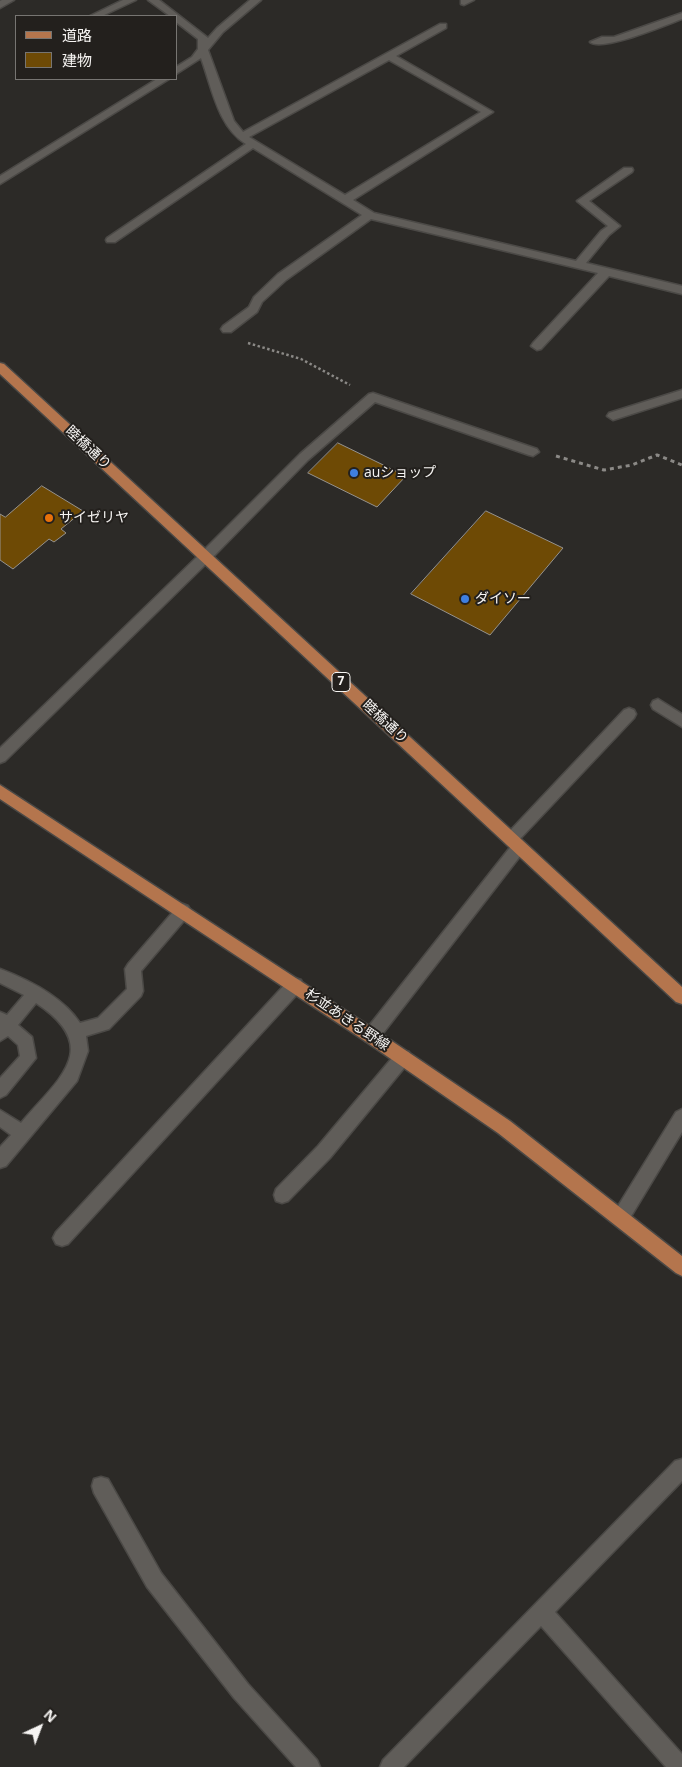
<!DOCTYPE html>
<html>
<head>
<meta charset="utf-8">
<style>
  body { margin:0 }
  #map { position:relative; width:682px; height:1767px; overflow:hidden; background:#2c2a27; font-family:"Open Sans","Noto Sans JP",sans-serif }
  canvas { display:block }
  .legend { position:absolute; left:15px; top:15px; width:162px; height:65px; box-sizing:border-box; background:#23201d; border:1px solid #777572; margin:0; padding:6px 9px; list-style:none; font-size:15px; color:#f6f4f2 }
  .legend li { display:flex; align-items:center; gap:10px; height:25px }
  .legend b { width:25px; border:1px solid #777572 }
  .north { position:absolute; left:15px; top:1702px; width:50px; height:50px; -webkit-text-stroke:4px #23201d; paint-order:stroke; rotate:43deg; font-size:14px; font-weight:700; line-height:20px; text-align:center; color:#f6f4f2 }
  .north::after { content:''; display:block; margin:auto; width:18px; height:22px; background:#f6f4f2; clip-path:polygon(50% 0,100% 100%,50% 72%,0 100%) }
</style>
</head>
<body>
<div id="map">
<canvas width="682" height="1767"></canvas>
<ul class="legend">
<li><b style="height:6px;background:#b4754d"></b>道路</li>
<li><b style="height:14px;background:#6e4a05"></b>建物</li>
</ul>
<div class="north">N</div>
</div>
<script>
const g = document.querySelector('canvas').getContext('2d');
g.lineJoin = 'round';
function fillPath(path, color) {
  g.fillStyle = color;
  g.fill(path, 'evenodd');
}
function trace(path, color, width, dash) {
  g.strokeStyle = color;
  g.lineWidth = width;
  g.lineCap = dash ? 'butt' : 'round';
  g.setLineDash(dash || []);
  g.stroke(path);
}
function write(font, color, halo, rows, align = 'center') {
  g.font = font + ' "Open Sans","Noto Sans JP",sans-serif';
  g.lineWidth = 4;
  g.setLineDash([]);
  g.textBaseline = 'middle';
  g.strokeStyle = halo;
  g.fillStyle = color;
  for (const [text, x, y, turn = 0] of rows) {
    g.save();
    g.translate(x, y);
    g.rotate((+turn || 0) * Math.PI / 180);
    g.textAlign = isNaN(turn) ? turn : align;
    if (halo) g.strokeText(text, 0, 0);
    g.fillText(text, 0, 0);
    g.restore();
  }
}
const building = new Path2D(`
  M338 443 406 476 377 507 308 473Z
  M42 486 83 511 61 529 66 533 54 542 49 539 13 569 0 560V514L5 517Z
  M486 511 563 548 490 635 411 594Z`);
fillPath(building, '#6e4a05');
trace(building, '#95928e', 1);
const minor = new Path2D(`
  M2 0H14L0 8V1Z
  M123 0H136L102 16H90Z
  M148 0H159L208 38 217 28 250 0H261L223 32 208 50 234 121 243 132 440 24H446V28L396 56 493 112 353 200 374 213 576 261 601 231 608 226 577 201 624 168H632L633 170 632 172 589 201 620 226 609 235 586 263 682 286V294L609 276 541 349 537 350 531 346 533 343 598 273 371 219 286 280 262 302 257 312 231 332H223L221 329 223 326 249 307 254 297 278 274 362 215 253 148 115 242H107L106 240 107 238 246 144C218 127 212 88 201 58L176 74V67L192 57 198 49V39L176 22V16H170ZM389 60 481 112 345 195 249 137Z
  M461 0H474L464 5 461 4Z
  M682 13V19C666 25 602 52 590 42L602 37H614Z
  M157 79H169L0 184V176Z
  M682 390V398L613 420 607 416 609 413Z
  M373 393 537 449 539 452 533 456 529 455 375 402 308 460 211 559 5 761 0 763V748L201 553 300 454 369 394Z
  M658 699 682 714V727L653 709 651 705 653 701Z
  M629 708 634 710 636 714 634 718 518 841 524 843 526 847 524 851 377 1041 371 1043 365 1041 363 1036 365 1031 512 845 506 843 504 839 506 835 624 710Z
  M183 904 188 906 191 911 188 916 141 971 143 991 141 996 109 1029 86 1036 88 1051 77 1081 6 1166 0 1168V1147L11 1135 0 1127V1110L21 1123C58 1079 104 1048 36 1003L18 1025 32 1037 36 1058 6 1095 0 1098V1078L20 1056 18 1045 8 1036 0 1041V1012L7 1015 24 995 0 983V969C29 980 62 996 80 1023L98 1018 127 989 125 969 128 964 178 906Z
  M295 978 301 980 303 985 301 990 68 1244 62 1246 56 1244 53 1238 56 1232 289 980Z
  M403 1050 409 1052 411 1057 409 1062 330 1158 288 1201 282 1203 276 1201 274 1195 276 1189 318 1146 397 1052Z
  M682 1109V1132L627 1223 621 1225 615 1223 612 1217 615 1211 676 1112Z
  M682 1459V1481L555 1612 682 1754V1767H666L541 1626 404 1767H380L383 1760 675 1461Z
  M101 1477 108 1479 161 1573 248 1684 317 1760 320 1767H296L234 1698 147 1587 94 1493 92 1486 94 1479Z`);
const major = new Path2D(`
  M0 363 4 364 682 987V1004L676 1002 0 374Z
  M0 785 377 1031 510 1121 682 1256V1276L676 1273 498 1133 365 1041 0 799Z`);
trace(minor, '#4b4946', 3);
trace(major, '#4b4946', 3);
trace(new Path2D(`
  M248 343 301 359 350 385`), '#8b8986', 2.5, [2.5, 2.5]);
trace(new Path2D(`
  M556 456 604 470 632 465 657 455 682 465`), '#8b8986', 3, [4, 4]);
fillPath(minor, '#605d59');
fillPath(major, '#b4754d');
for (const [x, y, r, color] of [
  [354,473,5,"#3f7fe0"],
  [49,518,5,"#e8710a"],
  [465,599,5,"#3f7fe0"]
]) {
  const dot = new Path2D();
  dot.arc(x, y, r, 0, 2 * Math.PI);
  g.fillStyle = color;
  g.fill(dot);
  trace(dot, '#23201d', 2);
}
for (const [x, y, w] of [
  [341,682,18]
]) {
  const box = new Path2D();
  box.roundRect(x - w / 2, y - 9.5, w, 19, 4);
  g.fillStyle = '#23201d';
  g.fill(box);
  trace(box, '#f6f4f2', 1);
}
write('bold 12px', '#f6f4f2', null, [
  ["7",341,682]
]);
write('14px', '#f6f4f2', '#23201d', [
  ["睦橋通り",88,448,43],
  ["睦橋通り",385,722,43],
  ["杉並あきる野線",347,1020,34]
]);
write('14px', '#f6f4f2', '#23201d', [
  ["auショップ",364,473],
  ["サイゼリヤ",59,518],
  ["ダイソー",475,599]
], 'left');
</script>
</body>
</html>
